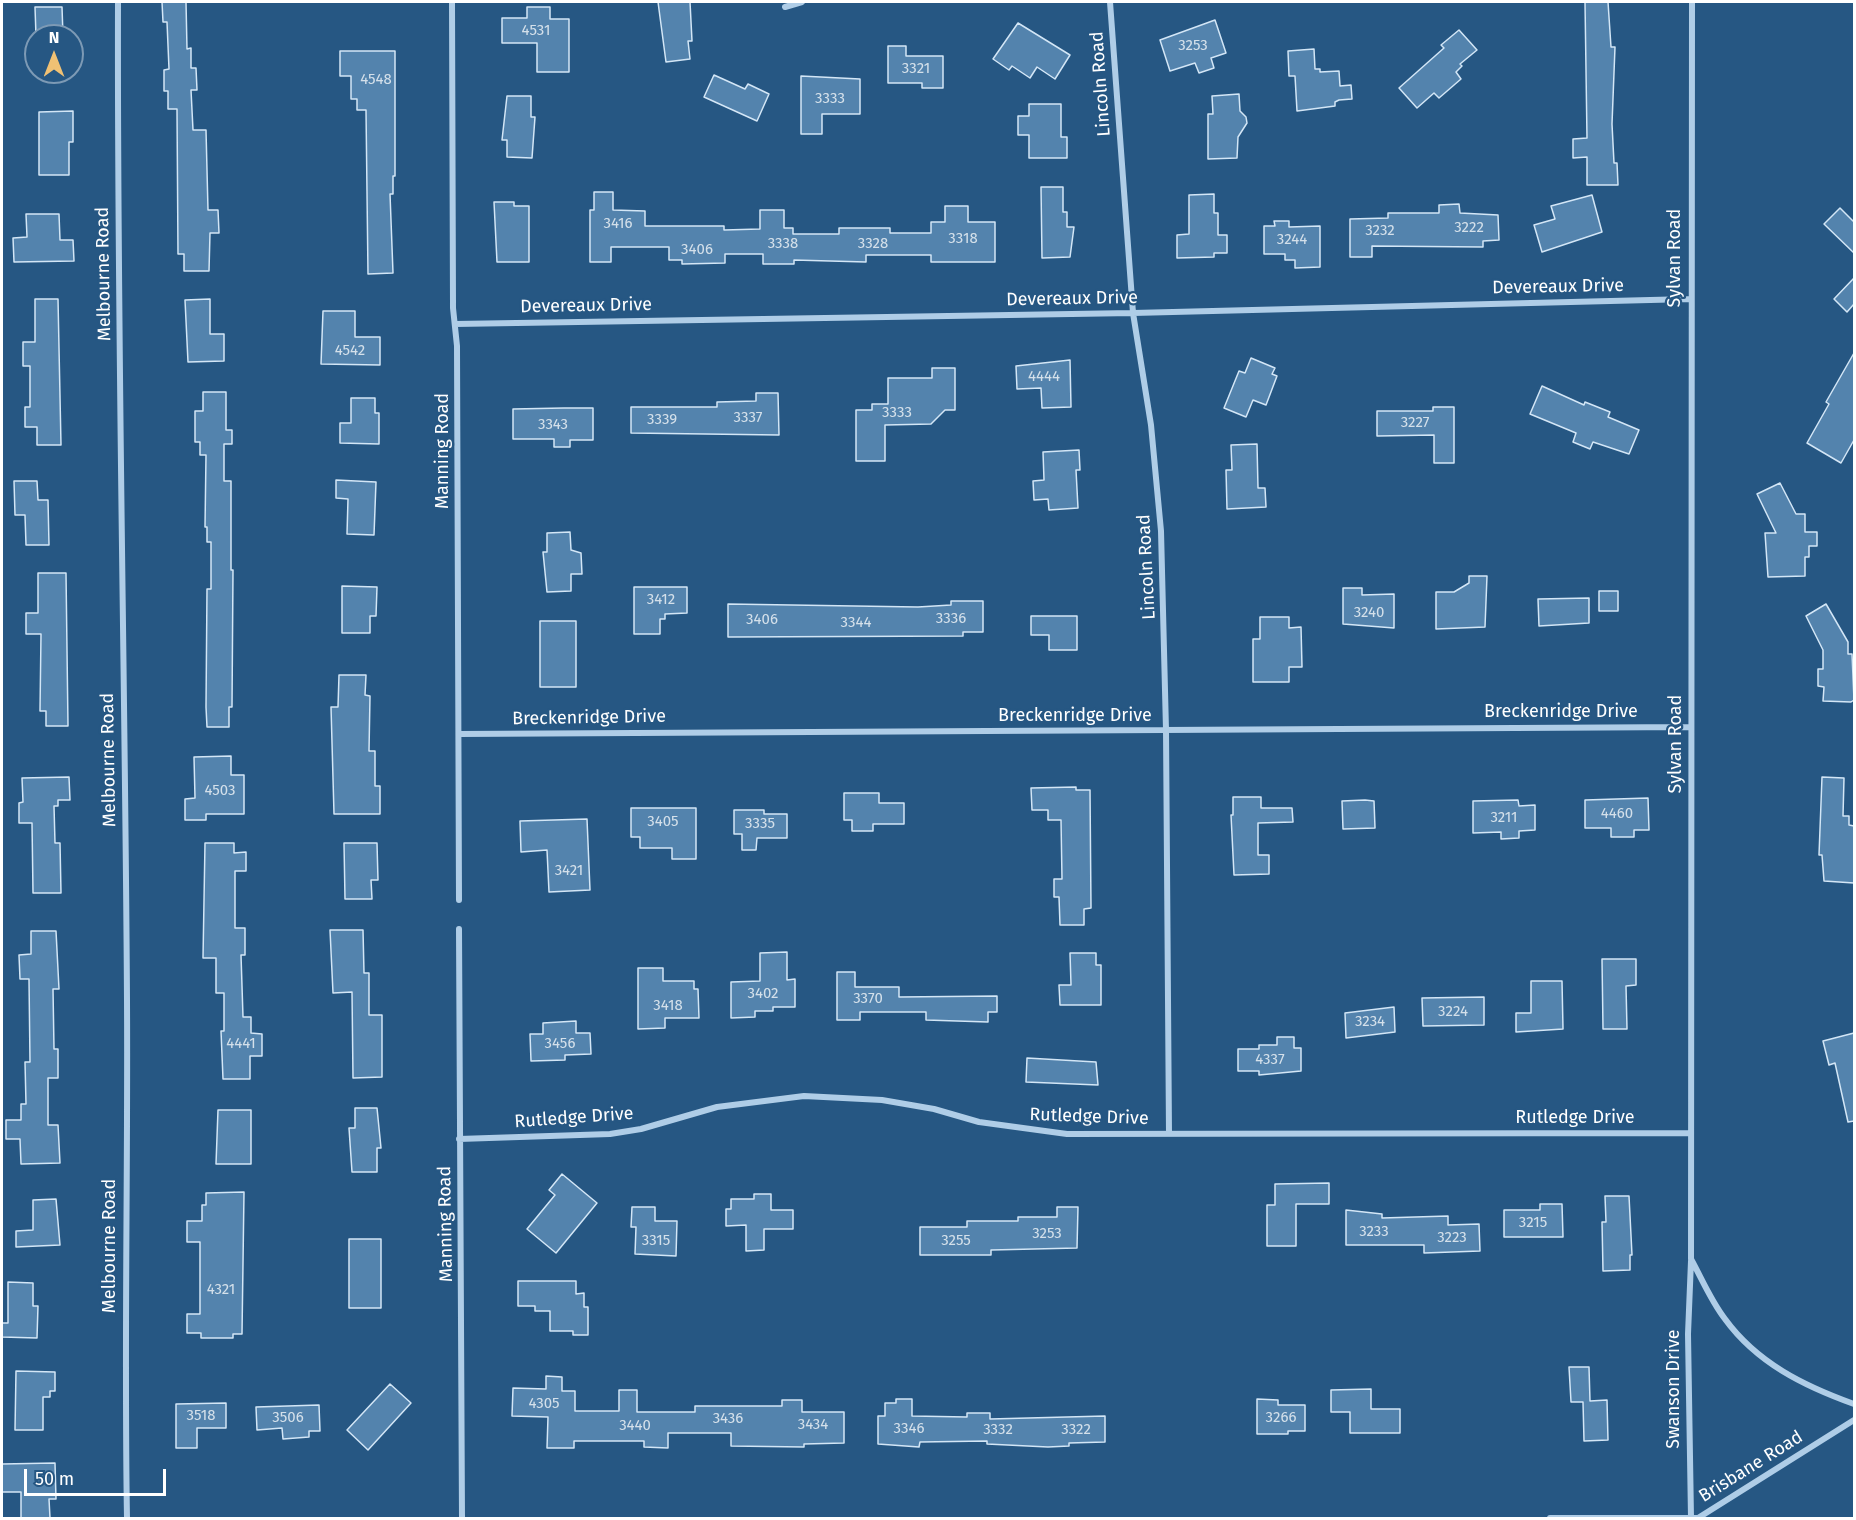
<!DOCTYPE html>
<html>
<head>
<meta charset="utf-8">
<style>
  body { margin:0 }
  #map { position:relative; width:1856px; height:1520px; overflow:hidden; background:#265783; font-family:"Fira Sans",sans-serif }
  canvas { display:block }
  .frame { position:absolute; inset:0; border:3px solid #fff; pointer-events:none }
  .north { position:absolute; left:24px; top:24px; width:60px; height:60px; box-sizing:border-box; background:#265783; border:2px solid #7d9ab5; border-radius:50%; rotate:0deg; font-size:16px; font-weight:700; line-height:24px; text-align:center; color:#fff }
  .north::after { content:''; display:block; margin:auto; width:21px; height:27px; background:#f0c174; clip-path:polygon(50% 0,100% 100%,50% 72%,0 100%) }
  .scale { position:absolute; left:24px; top:1469px; width:142px; height:27px; box-sizing:border-box; border:3px solid #fff; border-top:0; padding-left:8px; font-size:18px; line-height:21px; white-space:nowrap; color:#fff; -webkit-text-stroke:4px #265783; paint-order:stroke }
</style>
</head>
<body>
<div id="map">
<canvas width="1856" height="1520"></canvas>
<div class="frame"></div>
<div class="north">N</div>
<div class="scale">50 m</div>
</div>
<script>
const g = document.querySelector('canvas').getContext('2d');
g.lineJoin = 'round';
function fillPath(path, color) {
  g.fillStyle = color;
  g.fill(path, 'evenodd');
}
function trace(path, color, width, dash) {
  g.strokeStyle = color;
  g.lineWidth = width;
  g.lineCap = dash ? 'butt' : 'round';
  g.setLineDash(dash || []);
  g.stroke(path);
}
function write(font, color, halo, rows, align = 'center') {
  g.font = font + ' "Fira Sans",sans-serif';
  g.lineWidth = 4.5;
  g.setLineDash([]);
  g.textBaseline = 'middle';
  g.strokeStyle = halo;
  g.fillStyle = color;
  for (const [text, x, y, turn = 0] of rows) {
    g.save();
    g.translate(x, y);
    g.rotate((+turn || 0) * Math.PI / 180);
    g.textAlign = isNaN(turn) ? turn : align;
    if (halo) g.strokeText(text, 0, 0);
    g.fillText(text, 0, 0);
    g.restore();
  }
}
const building = new Path2D(`
  M162 2H186L187 49 191 48V68H196L197 90H191L193 130H206L208 210H218L219 233H210L209 271H184V254H178L177 109H168V91H164V70L169 69 167 22H163Z
  M658 2H690L692 41H688L690 59 666 62Z
  M1585 2H1608L1611 47H1615L1612 124 1614 163H1617L1618 185H1587V157L1573 158V139L1587 138Z
  M35 7H62L63 36H36Z
  M527 7H550V19H569V72H537V43H502V18H527Z
  M1215 20 1226 53 1211 58 1214 68 1199 73 1195 63 1170 71 1160 40Z
  M1018 23 1070 55 1055 79 1037 67 1030 78 1012 66 1009 70 993 59Z
  M1459 30 1477 50 1460 64 1462 66 1456 72 1461 79 1439 98 1434 93 1417 108 1399 88 1444 48 1441 45Z
  M888 46H906V56H943V88H922V83H888Z
  M1314 49 1315 69H1320V72L1339 71 1340 86 1351 85 1352 99 1339 100 1335 102V106L1297 111 1295 76H1289L1288 51Z
  M340 51H395V176H393V194H390L393 273 368 274 366 110H357V99H351V76H340Z
  M714 75 745 89 748 84 769 94 757 121 704 97Z
  M801 76 860 79V114H822V134H801Z
  M1239 94 1240 111 1246 117 1247 123 1238 137 1237 158 1208 159V114H1213L1212 96Z
  M507 96H531V117H535L532 158 507 157V140H502Z
  M1029 104H1061V137H1067V158H1029V135H1018V116H1029Z
  M73 111V142H69V175H39V112Z
  M1041 187H1063V212H1067V227H1074L1070 257 1042 258Z
  M594 192H613V210L645 211V226H724V230L760 229V210H784V228H793V234H839V228H890V233H931V222H945V206H968V222H995V262H931V255H866V262L794 260V264H763V254H725V263L682 264V260H669V247H611V262H590V210H594Z
  M1214 194V213H1218V235H1227V253H1214V257L1177 258V235L1189 234V195Z
  M1592 195 1602 232 1542 252 1534 225 1555 219 1551 206Z
  M494 202H514V206H529V262H497Z
  M1459 204 1460 213 1498 215 1499 240 1483 241V247L1372 246V257H1350V219L1388 218V213H1439V205Z
  M1840 208 1854 222V253L1824 224Z
  M26 214H59L60 240H73L74 261 14 262 13 238 27 237Z
  M1274 221H1289V227L1320 226V267L1295 268V260H1285V254H1264V226H1275Z
  M1854 278V304L1847 312 1834 299Z
  M35 299H58L61 445H37V427H25V407H30V366H23V342H35Z
  M210 299V334H224V361L188 362 185 300Z
  M323 311H355V337H380V365L321 364Z
  M1854 353V440L1841 463 1807 443 1829 404 1826 402Z
  M1251 358 1275 368 1272 374 1277 376 1266 405 1253 400 1246 417 1224 408 1239 371 1245 373Z
  M1070 360 1071 407 1042 408 1041 388 1017 389 1016 366Z
  M932 368H955V410H945L931 424 885 425V461H856V410H872V404H888V378H932Z
  M1542 386 1584 405 1585 402 1610 412 1608 417 1639 430 1629 454 1593 442 1590 449 1573 442 1576 433 1530 414Z
  M203 392H226V430H232V444H224V481H231V570H233L232 707H229V727H207L206 707 207 589H211V542H207V527H205L206 455H200V442H195V411H203Z
  M756 393H778L779 435 631 433V407H717V402L756 401Z
  M351 398H375V413H379V444L340 443V423H351Z
  M1433 407H1454V463H1434V435L1377 436V411H1433Z
  M564 408H593V440H570V447H554V439H513V409Z
  M1257 444 1258 488H1265L1266 507 1227 509 1226 470H1232L1231 445Z
  M1079 450 1080 470H1076L1078 508 1049 510 1048 499 1034 500 1033 481 1044 480 1043 452Z
  M336 480 376 482 374 535 347 534 348 499 336 498Z
  M14 481H37L38 500H48L49 545H26L25 515H15Z
  M1780 483 1796 514H1805V532H1817V546H1809V557H1805V576L1768 577 1765 533H1776L1757 494Z
  M570 532 571 550 581 553 582 574H571V591L547 592 543 552H547V533Z
  M38 573H66L68 726H46V711H40L41 634H26V613H38Z
  M1469 576H1487L1485 627 1436 629V592H1454L1469 583Z
  M342 586 377 587 376 616H370V633H342Z
  M634 587H687V613L665 614V619H660V634H634Z
  M1343 588H1362V595L1394 594V628L1343 624Z
  M1599 591H1618V611H1599Z
  M1589 598V623L1539 626 1538 599Z
  M951 601H983V632H963V636L728 637V604L918 607 951 605Z
  M1826 604 1848 642V654H1852L1854 700 1851 702 1823 701 1824 687 1818 686V669H1823V650L1806 616Z
  M1031 616H1077V650H1049V635H1031Z
  M1260 617H1289V628L1301 627 1302 667H1289V682H1253V639H1260Z
  M540 621H576V687H540Z
  M339 675H366L365 695 370 696 369 751H375V786H380V814H334L331 707H338Z
  M231 756V775H244V814H206V820H185V799L195 798 194 757Z
  M69 777 70 800H58V806H54L55 843H60L61 893H33L32 823H19V803L23 802 22 778Z
  M1822 777 1844 778 1843 816H1849V825L1854 826V883L1824 881 1822 855H1819Z
  M1076 787V790H1090L1091 908 1084 909V925H1060L1059 897H1054V879H1062L1061 820H1048V810H1032L1031 788Z
  M844 793H879V803H904V824H873V831H852V820H844Z
  M1233 797H1261V808H1292L1293 822 1258 823V855H1269V874L1234 875 1231 815H1233Z
  M1648 798 1649 830H1634V837H1611V828H1585V800Z
  M1365 800 1374 801 1375 828 1343 829 1342 801Z
  M1518 800 1519 806 1535 805V830L1519 831V838L1501 839V832L1473 833V801Z
  M631 808H696V859H672V848H640V837H631Z
  M734 810H764V814H787V838H757L756 850H742V834H734Z
  M587 819 590 890 549 892 547 850 521 852 520 821Z
  M205 843H234V853L246 852V871H235V928H245V955H241L243 1017H251V1033L262 1034V1056H250V1079H223L221 1031H224V993H216V958H203Z
  M344 843H377L378 880H371L372 899H345Z
  M330 930H363L364 973H369V1015H382V1077L353 1078 352 992 333 993Z
  M31 931H56L59 989H53L54 1049H58V1078H48V1125H58L60 1163 21 1164 20 1139H6V1120H21V1104H26L25 1062H30L29 979H20L19 955 31 954Z
  M787 952V980L795 979V1007H773V1011H755V1017L731 1018V982L760 981V953Z
  M1070 953H1096V965H1101V1005H1060L1059 985H1071Z
  M1602 959H1636V985L1626 986 1627 1029H1603Z
  M638 968H663V981H694V989H698L699 1018H665V1028L638 1029Z
  M837 972H855V987H899V997L997 996V1012H988V1022L926 1020V1012H860V1020H837Z
  M1531 981H1562L1563 1029 1516 1032V1013H1531Z
  M1484 997V1025L1423 1026 1422 998Z
  M1394 1007 1395 1032 1346 1038 1345 1013Z
  M576 1021V1033H590L591 1054 565 1055V1060L531 1061 530 1034H543V1023Z
  M1854 1033V1121L1848 1122 1835 1063 1829 1065 1823 1041Z
  M1277 1037H1294V1048H1301V1071L1259 1075V1071H1238V1049H1259V1045H1277Z
  M1027 1058 1096 1062 1098 1085 1026 1082Z
  M355 1108H377L381 1148H377V1172H352L349 1128H355Z
  M218 1110H251V1164H216Z
  M562 1174 597 1203 556 1253 527 1229 555 1195 549 1190Z
  M1329 1183V1204H1296V1246H1267V1205H1275V1184Z
  M244 1192 242 1334H233V1338H201V1333H187V1314H200V1242H187V1221H202V1205H206V1193Z
  M754 1194H771V1210H793V1229H764V1250L746 1251V1225L726 1226V1209H731V1199H754Z
  M1605 1196H1629L1632 1255H1630V1270L1603 1271 1602 1222H1606Z
  M56 1199 60 1245 16 1247V1231L33 1230V1200Z
  M1540 1204H1562L1563 1237H1504V1210H1540Z
  M632 1207H655V1221H677L676 1256 635 1254 636 1227H631Z
  M1057 1207H1078L1077 1248 991 1250V1255H920V1227H967V1221H1018V1217H1057Z
  M1346 1210 1382 1214V1218L1448 1216V1225L1479 1224 1480 1251 1424 1253V1245H1346Z
  M349 1239H381V1308H349Z
  M518 1281H576V1294L584 1293V1307H588V1335H573V1331H550V1311H535V1306H518Z
  M8 1282 33 1283V1306H38L37 1338 2 1337V1323H8Z
  M1569 1367H1589L1590 1401 1607 1400 1608 1440 1584 1441 1583 1402H1571Z
  M16 1371 55 1372V1391H50V1397H43V1430H15Z
  M546 1376 562 1377V1391H575V1411H619V1390H637V1412H695V1406H782V1400H802V1412H844V1443L804 1444V1447L731 1446V1433H668V1448L644 1447V1441H574V1448H547L548 1417 512 1416 513 1388 546 1389Z
  M390 1384 411 1403 368 1450 347 1430Z
  M1371 1389V1409H1400V1433H1350V1412H1331V1390Z
  M896 1399H912V1416L967 1417V1413H990V1419L1105 1416V1442L1069 1443V1446L1048 1447 987 1444V1441L920 1442 919 1447 878 1444V1416H885V1403H896Z
  M1257 1399 1278 1400V1405H1305V1431H1288V1434H1257Z
  M226 1403V1428H197V1448H176V1404Z
  M319 1405 320 1431H309V1437L283 1439 282 1428 257 1430 256 1407Z
  M55 1463 56 1499H49L50 1518H21V1492H2V1464Z`);
fillPath(building, '#5383ad');
trace(building, '#d3e6f6', 1.5);
trace(new Path2D(`
  M118 2C117 334 125 667 127 1000 128 1173 124 1346 127 1518
  M452 2 453 308 457 346 459 900
  M1110 2 1133 313 1151 425 1161 531 1166 730 1169 1134
  M1692 2 1691 1259C1702 1279 1711 1301 1725 1319 1757 1363 1804 1386 1854 1404
  M785 7 802 2
  M455 324 1133 313 1690 299
  M459 734 1691 727
  M459 929 462 1518
  M459 1139 610 1134 641 1129 717 1107 804 1096 882 1100 934 1109 979 1122 1067 1134 1691 1133
  M1691 1261 1688 1334 1691 1518
  M1550 1518H1698L1854 1420`), '#afcde7', 6);
write('15px', '#d4e0ea', null, [
  ["4531",536,31],
  ["3253",1193,46],
  ["3321",916,69],
  ["4548",376,80],
  ["3333",830,99],
  ["3416",618,224],
  ["3222",1469,228],
  ["3232",1380,231],
  ["3318",963,239],
  ["3244",1292,240],
  ["3338",783,244],
  ["3328",873,244],
  ["3406",697,250],
  ["4542",350,351],
  ["4444",1044,377],
  ["3333",897,413],
  ["3337",748,418],
  ["3339",662,420],
  ["3227",1415,423],
  ["3343",553,425],
  ["3412",661,600],
  ["3240",1369,613],
  ["3336",951,619],
  ["3406",762,620],
  ["3344",856,623],
  ["4503",220,791],
  ["4460",1617,814],
  ["3211",1504,818],
  ["3405",663,822],
  ["3335",760,824],
  ["3421",569,871],
  ["3402",763,994],
  ["3370",868,999],
  ["3418",668,1006],
  ["3224",1453,1012],
  ["3234",1370,1022],
  ["4441",241,1044],
  ["3456",560,1044],
  ["4337",1270,1060],
  ["3215",1533,1223],
  ["3233",1374,1232],
  ["3253",1047,1234],
  ["3223",1452,1238],
  ["3315",656,1241],
  ["3255",956,1241],
  ["4321",221,1290],
  ["4305",544,1404],
  ["3518",201,1416],
  ["3506",288,1418],
  ["3266",1281,1418],
  ["3436",728,1419],
  ["3434",813,1425],
  ["3440",635,1426],
  ["3346",909,1429],
  ["3332",998,1430],
  ["3322",1076,1430]
]);
write('18px', '#fff', '#265783', [
  ["Lincoln Road",1101,84,-94],
  ["Sylvan Road",1675,258,-90],
  ["Melbourne Road",104,274,-91],
  ["Devereaux Drive",1558,287,-1],
  ["Devereaux Drive",1072,299,-1],
  ["Devereaux Drive",586,306,-1],
  ["Manning Road",443,451,-90],
  ["Lincoln Road",1147,567,-93],
  ["Breckenridge Drive",1561,712],
  ["Breckenridge Drive",1075,716],
  ["Breckenridge Drive",589,718,-1],
  ["Sylvan Road",1676,744,-90],
  ["Melbourne Road",109,760,-91],
  ["Rutledge Drive",1089,1117,2],
  ["Rutledge Drive",574,1118,-4],
  ["Rutledge Drive",1575,1118],
  ["Manning Road",446,1224,-91],
  ["Melbourne Road",110,1246,-90],
  ["Swanson Drive",1674,1389,-90],
  ["Brisbane Road",1751,1467,-32]
]);
</script>
</body>
</html>
